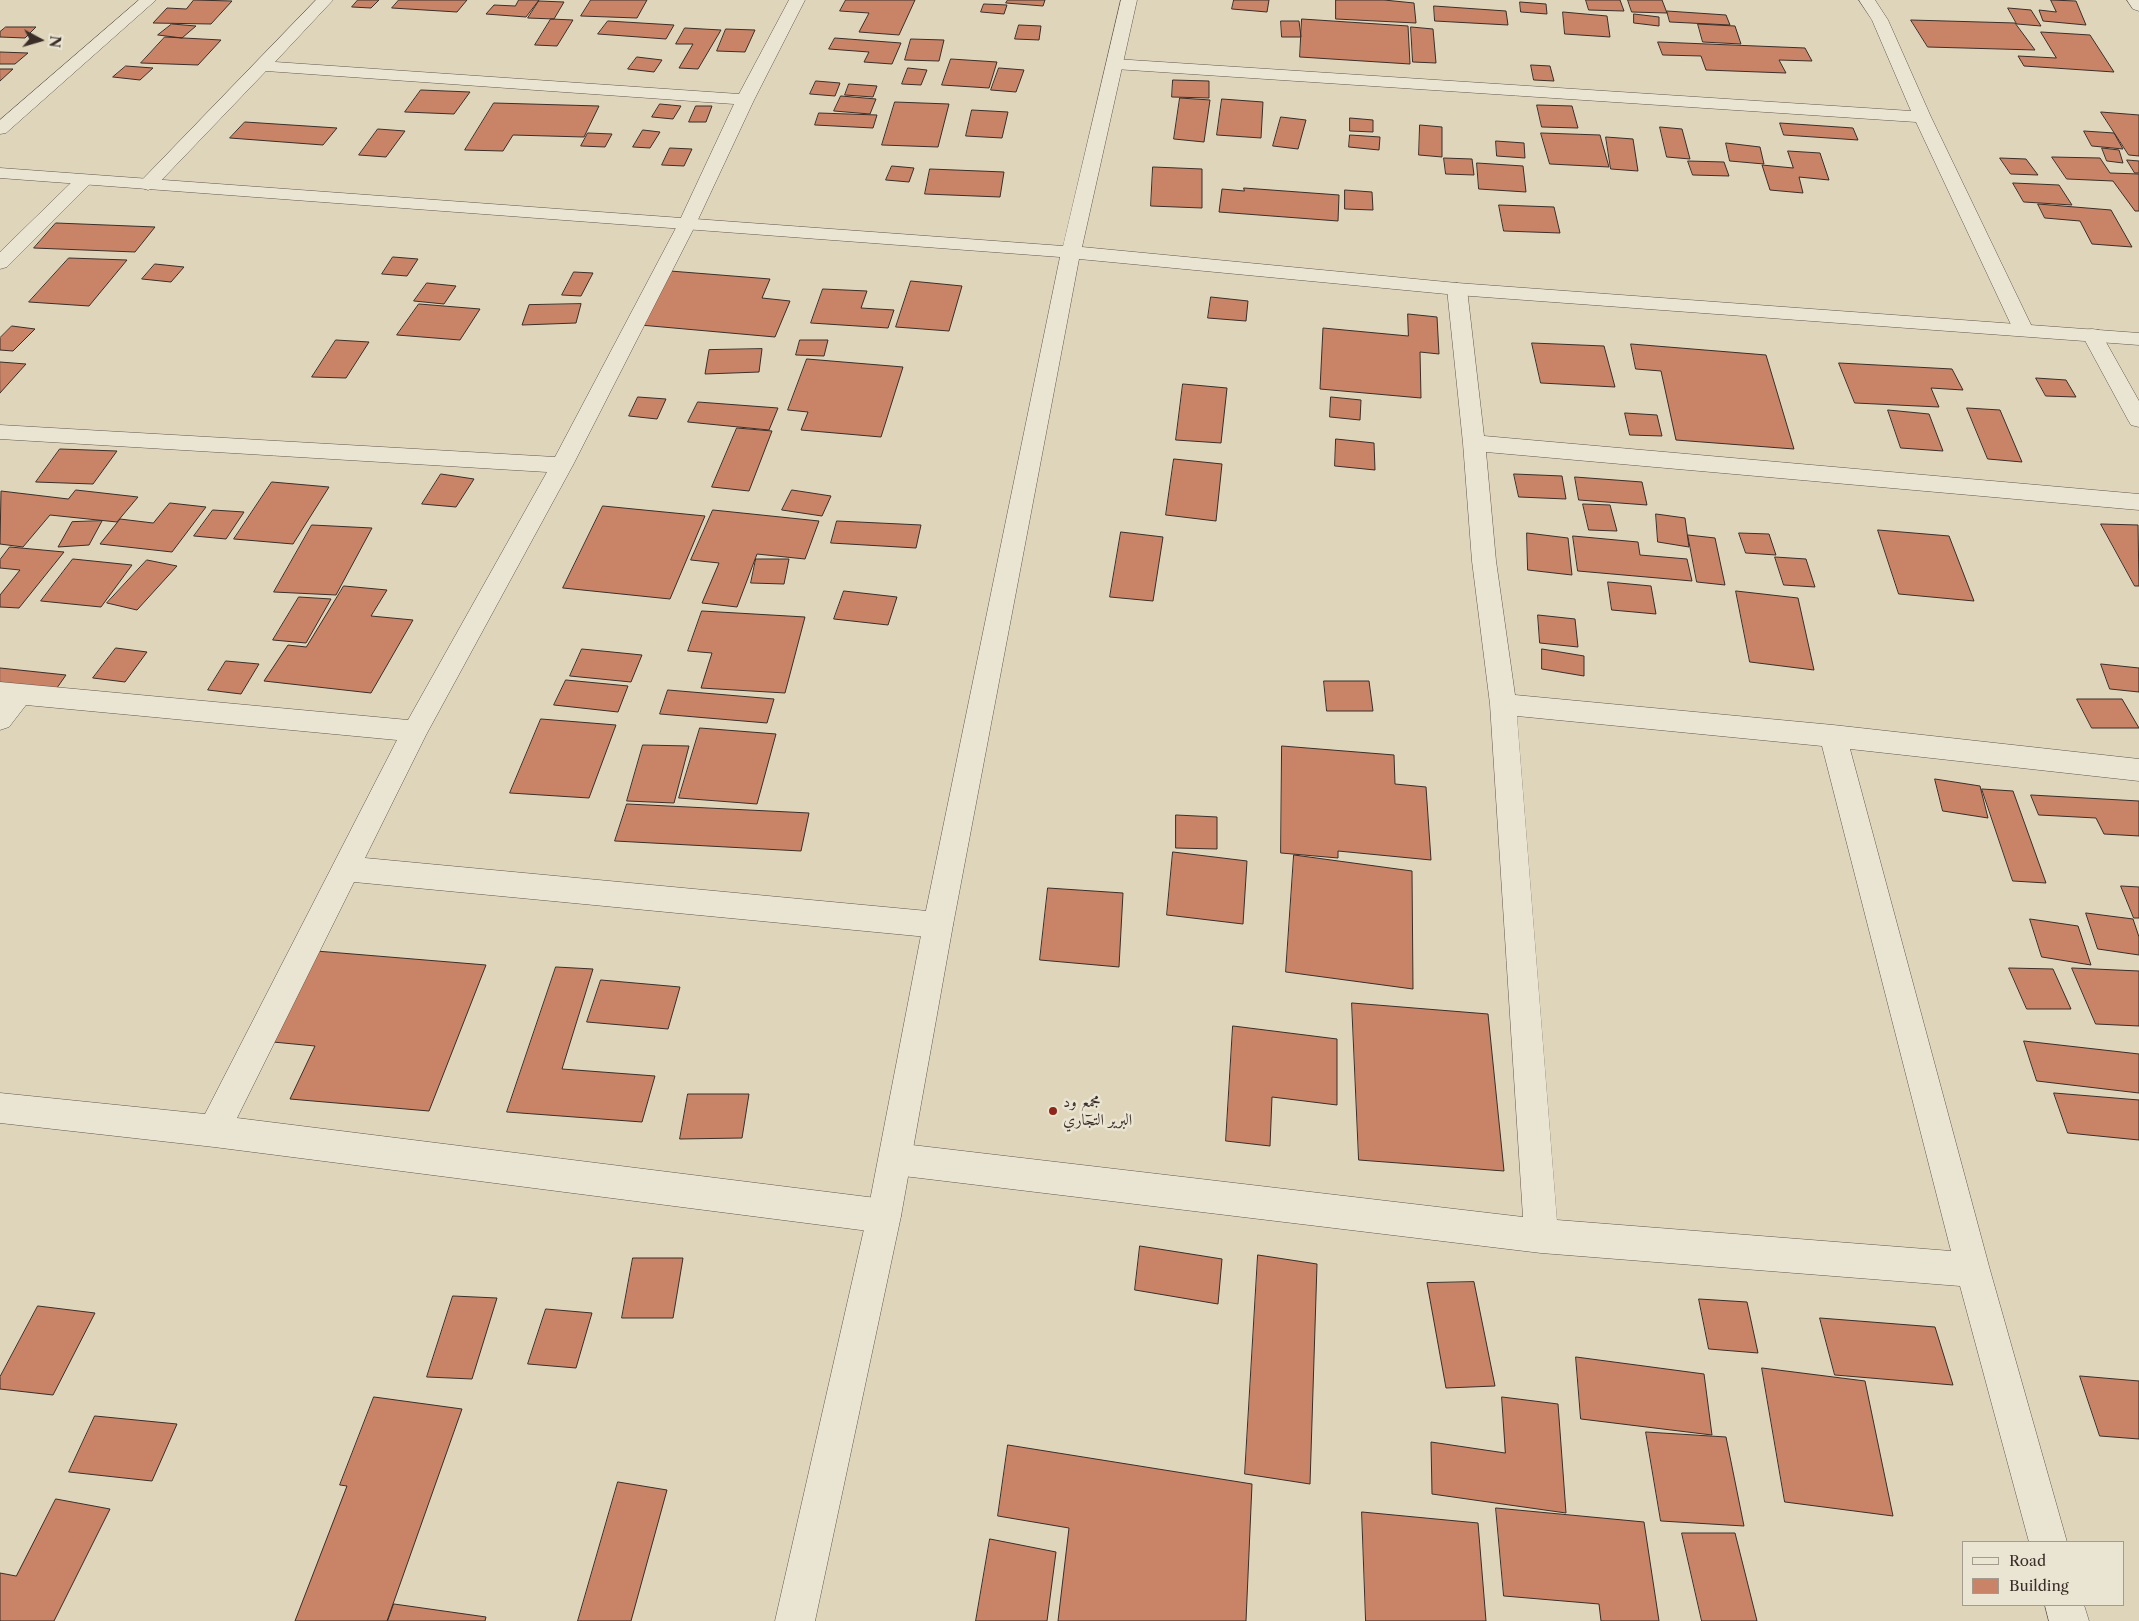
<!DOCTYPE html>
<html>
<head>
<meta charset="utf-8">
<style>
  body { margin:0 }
  #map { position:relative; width:2139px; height:1621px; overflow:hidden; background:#dfd5bb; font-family:"Libre Caslon Text",serif }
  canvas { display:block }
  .legend { position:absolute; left:1962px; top:1541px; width:162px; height:65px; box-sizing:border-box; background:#eae4d3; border:1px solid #a49b8f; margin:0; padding:6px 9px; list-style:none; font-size:15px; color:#3b2e28 }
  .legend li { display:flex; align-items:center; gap:10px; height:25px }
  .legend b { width:25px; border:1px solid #a49b8f }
  .north { position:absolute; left:15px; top:15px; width:50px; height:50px; -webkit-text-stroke:4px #eae4d3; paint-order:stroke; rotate:96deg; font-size:14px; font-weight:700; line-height:20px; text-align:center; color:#3b2e28 }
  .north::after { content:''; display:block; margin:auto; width:18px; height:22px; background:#3b2e28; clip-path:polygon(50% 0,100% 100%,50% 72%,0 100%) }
</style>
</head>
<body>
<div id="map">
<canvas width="2139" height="1621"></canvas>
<ul class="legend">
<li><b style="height:6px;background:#eae4d3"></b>Road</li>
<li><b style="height:14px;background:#c98468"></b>Building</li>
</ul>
<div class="north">N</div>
</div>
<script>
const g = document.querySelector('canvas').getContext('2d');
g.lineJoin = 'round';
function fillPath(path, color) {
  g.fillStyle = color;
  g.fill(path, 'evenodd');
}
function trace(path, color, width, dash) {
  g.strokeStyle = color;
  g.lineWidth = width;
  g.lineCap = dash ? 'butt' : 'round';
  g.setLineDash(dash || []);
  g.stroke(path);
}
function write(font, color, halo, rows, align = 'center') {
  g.font = font + ' "Libre Caslon Text",Amiri,serif';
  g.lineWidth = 5;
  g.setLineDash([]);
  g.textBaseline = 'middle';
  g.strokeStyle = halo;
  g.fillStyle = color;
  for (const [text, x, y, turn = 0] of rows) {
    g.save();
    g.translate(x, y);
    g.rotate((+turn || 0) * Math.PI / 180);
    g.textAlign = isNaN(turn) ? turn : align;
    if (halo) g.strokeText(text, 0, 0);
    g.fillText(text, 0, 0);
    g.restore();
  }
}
const building = new Path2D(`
  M194 0 232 1 211 24 153 23 167 8 186 9Z
  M358 0H379L371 8 352 7Z
  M399 0H467L457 12 392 8Z
  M519 0H539L526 17 486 14 494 5 515 6Z
  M591 0H647L637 18 581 16Z
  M846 0H915L899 35 859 32 869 13 840 11Z
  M1008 0H1045L1043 6 1006 3Z
  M1234 0H1269L1267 12 1232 9Z
  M1336 0H1384L1414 3 1416 23 1336 19Z
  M1586 0H1620L1624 11 1589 10Z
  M1628 0H1662L1667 13 1632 12Z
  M2051 0 2076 1 2086 25 2043 21 2039 10 2056 12Z
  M539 1 564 2 554 19 528 18Z
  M1520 2 1546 4 1547 14 1521 12Z
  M984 4 1007 5 1004 14 981 12Z
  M1434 6 1506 11 1508 25 1435 21Z
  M2008 8 2031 10 2041 26 2017 24Z
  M1667 11 1726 15 1730 25 1670 22Z
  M1563 12 1607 16 1610 37 1565 34Z
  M1634 14 1659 17V26L1634 23Z
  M551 19 573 20 557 46 535 45Z
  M1302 19 1408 26 1410 64 1300 57Z
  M1911 20 2015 23 2035 50 1928 47Z
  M608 21 674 25 666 39 598 34Z
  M1281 21H1299L1301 37H1282Z
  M172 24 196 26 182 38 158 35Z
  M1698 24 1735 26 1741 44 1703 42Z
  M1019 25 1041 26 1039 40 1015 39Z
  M6 27H36L25 38 0 37V32Z
  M1411 27 1433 29 1436 63 1413 62Z
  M685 28 721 30 698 69 679 68 693 44H676Z
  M726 29 755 30 745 52 717 51Z
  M2041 32 2090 35 2114 72 2024 66 2018 56 2056 58Z
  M165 37 221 40 198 65 141 63Z
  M835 38 901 43 892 64 864 62 869 52 829 49Z
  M911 39 944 40 939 61 905 60Z
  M1658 42 1805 48 1812 61 1779 60 1786 73 1706 70 1701 56 1663 55Z
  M0 52 28 53 15 64H0Z
  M637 57 662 60 654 72 628 69Z
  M951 59 997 62 989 88 942 85Z
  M1531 65 1550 66 1554 81 1534 80Z
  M126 66 153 68 140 80 113 77Z
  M908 68 927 70 921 85 902 84Z
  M999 68 1024 70 1016 92 991 90Z
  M0 69H13L0 81Z
  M1173 80 1209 81V98L1172 97Z
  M816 81 840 83 835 96 810 94Z
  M849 84 877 86 873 97 845 95Z
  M421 90 470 92 454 114 405 112Z
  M841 96 876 99 870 114 834 111Z
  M1180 98 1210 100 1204 142 1174 139Z
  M1222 99 1263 102 1261 138 1217 135Z
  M895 102 949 104 938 147 882 145Z
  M494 103 599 106 584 137 513 135 503 151 465 150Z
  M660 104 681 106 673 119 652 117Z
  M1537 105 1572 106 1578 128 1542 127Z
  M696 106H712L706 122H689Z
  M972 110 1008 112 1002 138 966 136Z
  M2101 112 2139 115V156L2129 155Z
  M819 113 877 115 873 128 815 125Z
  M1281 117 1306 120 1298 149 1273 146Z
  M1350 118 1373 120V132L1350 131Z
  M245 122 337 128 323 145 230 138Z
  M1780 123 1853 128 1858 140 1784 135Z
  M1420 125 1442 127V157L1419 155Z
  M1660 127 1682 129 1690 159 1667 157Z
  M378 129 405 131 386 157 359 155Z
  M643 130 660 132 650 148 633 147Z
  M2084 131 2114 133 2123 149 2092 146Z
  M588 133 612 134 605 147 581 146Z
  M1541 133 1600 135 1609 167 1550 164Z
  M1350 135 1380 137 1379 150 1349 147Z
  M1606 137 1633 139 1638 171 1611 169Z
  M1496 141 1524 143 1525 158 1497 156Z
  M1726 143 1760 147 1764 164 1730 161Z
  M670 148 692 149 684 166 662 165Z
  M2102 148 2119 150 2123 163 2107 161Z
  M1788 151 1820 153 1829 180 1799 177 1803 193 1770 190 1762 165 1793 168Z
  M2052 157 2100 158 2110 173 2139 174V211H2135L2113 181 2067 179Z
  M1444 158 1472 159 1474 175 1446 174Z
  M2000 158 2026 159 2038 175 2011 174Z
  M2127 160 2139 161V173H2135Z
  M1688 161 1724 162 1729 176 1693 175Z
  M1477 163 1523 166 1526 192 1479 189Z
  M892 166 914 168 909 182 886 180Z
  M1153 167 1202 169V208L1151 206Z
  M930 169 1004 172 1000 197 925 194Z
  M2013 183 2059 185 2072 205 2024 202Z
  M1244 188 1339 195 1338 221 1219 212 1222 189 1244 191Z
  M1345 190 1372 192 1373 210 1345 209Z
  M2038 204 2111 210 2132 247 2092 244 2080 221 2045 218Z
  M1499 205 1554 207 1560 233 1504 231Z
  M56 223 155 227 135 252 34 248Z
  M393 257 418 259 407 276 382 274Z
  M69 258 127 260 89 306 29 302Z
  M155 264 184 267 171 282 142 279Z
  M670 271 770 279 762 298 790 301 775 337 640 325Z
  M574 272 593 273 581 296 562 295Z
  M911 281 962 286 949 331 896 327Z
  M427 283 456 286 444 304 414 301Z
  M823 289 867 291 861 308 894 310 888 328 811 323Z
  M1211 297 1248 301 1246 321 1208 318Z
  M419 304 480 309 460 340 397 335Z
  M581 304 576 323 522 325 529 305Z
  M1408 314 1437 317 1439 354 1420 352 1421 398 1320 389 1323 328 1408 336Z
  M12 326 35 329 13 351 0 350V338Z
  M336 340 369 342 346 378 312 377Z
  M800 340H828L824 356 796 355Z
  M1532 343 1604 346 1615 387 1541 383Z
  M1631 344 1766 355 1794 449 1676 440 1661 371 1636 369Z
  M762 349 759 372 705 374 709 350Z
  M807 359 903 367 881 437 801 430 808 412 788 410Z
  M0 362 26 364 0 393Z
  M1839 363 1952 369 1963 390 1931 388 1939 407 1855 403Z
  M2036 378 2066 380 2076 397 2046 396Z
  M1183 384 1227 388 1221 443 1176 440Z
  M638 397 666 399 657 419 629 416Z
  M1331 397 1361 400 1360 420 1330 417Z
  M698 402 778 408 769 430 688 422Z
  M1967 408 2000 410 2022 462 1988 459Z
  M1888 410 1929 414 1943 451 1901 448Z
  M1625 413 1657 415 1662 436 1630 435Z
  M737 428 772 431 749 491 712 487Z
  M1336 439 1374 443 1375 470 1335 466Z
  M60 449 117 451 93 484 36 482Z
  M1174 459 1222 464 1216 521 1166 515Z
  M441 474 474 479 456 507 422 504Z
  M1514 474 1562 476 1566 499 1519 497Z
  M1575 477 1642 482 1647 505 1579 500Z
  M272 482 329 487 293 544 234 539Z
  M76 490 138 497 117 522 50 515 23 547 0 544 1 491 68 499Z
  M792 490 831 496 822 516 782 510Z
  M170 503 206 507 172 552 100 544 120 519 153 523Z
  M1583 504 1610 505 1617 531 1589 530Z
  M603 506 705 516 670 599 563 588Z
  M213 510 244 512 226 539 194 536Z
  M713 510 819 521 805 559 757 554 737 607 702 603 719 563 691 560Z
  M1656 514 1685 518 1689 547 1658 542Z
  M102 521 89 545 58 547 72 522Z
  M837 521 921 525 916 548 831 543Z
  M2101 524 2138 525 2139 586H2135Z
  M312 525 372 528 336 595 274 592Z
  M1878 530 1949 536 1974 601 1899 594Z
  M1121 532 1163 537 1153 601 1110 597Z
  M1527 533 1568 538 1572 575 1528 570Z
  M1739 533 1769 534 1776 555 1746 553Z
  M1688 535 1715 538 1725 585 1697 582Z
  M1573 536 1638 542 1640 555 1687 559 1692 581 1578 571Z
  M10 547 64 552 19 608 0 607V595L20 570 0 568V560Z
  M1775 557 1806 559 1815 587 1784 585Z
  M73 559 132 565 101 607 41 601Z
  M756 559H789L784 584 751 583Z
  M147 560 177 566 137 610 107 603Z
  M1608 582 1651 586 1656 614 1612 610Z
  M344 586 387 590 371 616 413 620 371 693 264 681 288 645 306 647Z
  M844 591 897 597 888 625 834 619Z
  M1736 591 1798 598 1814 670 1750 662Z
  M299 597 331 599 306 643 273 640Z
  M702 611 805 617 785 693 701 688 712 653 688 651Z
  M1538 615 1575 619 1578 647 1540 643Z
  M116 648 147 652 125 682 93 678Z
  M582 649 642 655 631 682 570 676Z
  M1542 649 1584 656V676L1542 669Z
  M226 661 259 664 241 694 208 690Z
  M2101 664 2139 668V692L2110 689Z
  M0 668 66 675 52 695 0 689Z
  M566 680 628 686 618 712 554 705Z
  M1324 681H1369L1373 711H1327Z
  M668 690 774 699 767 723 660 714Z
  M2077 699H2122L2139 728H2092Z
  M541 719 616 725 589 798 510 793Z
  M700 728 776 734 757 804 679 798Z
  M643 745 689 746 674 803 627 801Z
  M1282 746 1394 755 1395 784 1426 787 1431 860 1338 851V858L1281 853Z
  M1935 779 1980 786 1988 818 1943 811Z
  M1982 789 2013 791 2046 883 2013 881Z
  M2031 795 2139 801V836L2104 834 2096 818 2039 815Z
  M627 804 809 813 801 851 615 841Z
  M1176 815 1217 817V849L1176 848Z
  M1173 852 1247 861 1243 924 1167 915Z
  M1294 855 1412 871 1413 989 1286 972Z
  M2121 886 2139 887V918H2134Z
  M1048 888 1123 893 1119 967 1040 960Z
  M2086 913 2133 919 2139 937V955L2098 949Z
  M2030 919 2078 926 2091 965 2042 957Z
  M316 951 486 965 429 1111 290 1099 315 1046 273 1042Z
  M556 967 593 969 562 1069 655 1076 642 1122 507 1112Z
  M2009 968 2053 969 2071 1009H2027Z
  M2072 968 2139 971V1026L2096 1024Z
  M601 980 680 987 668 1029 587 1022Z
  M1352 1003 1488 1014 1504 1171 1359 1160Z
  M1233 1026 1337 1039V1105L1272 1097 1270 1146 1226 1141Z
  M2024 1041 2139 1054V1093L2037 1081Z
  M2054 1093 2139 1100V1140L2068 1133Z
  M688 1094H749L742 1138 680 1139Z
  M1140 1246 1222 1259 1218 1304 1135 1290Z
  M1258 1255 1317 1264 1310 1484 1245 1474Z
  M633 1258H683L673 1318H622Z
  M1474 1282 1495 1386 1446 1388 1427 1283Z
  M453 1296 497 1298 472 1379 427 1377Z
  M1699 1299 1747 1302 1758 1353 1709 1349Z
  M38 1306 95 1313 53 1395 0 1389V1377Z
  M546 1309 592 1313 576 1368 528 1364Z
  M1820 1318 1935 1327 1953 1385 1835 1375Z
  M1576 1357 1704 1374 1712 1435 1581 1419Z
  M1762 1368 1865 1381 1893 1516 1785 1502Z
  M2080 1376 2139 1381V1439L2100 1436Z
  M374 1397 462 1409 387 1621H295L347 1486 340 1485Z
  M1502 1397 1558 1404 1566 1513 1432 1494 1431 1442 1505 1453Z
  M95 1416 177 1424 152 1481 69 1472Z
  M1646 1432 1726 1437 1744 1526 1661 1521Z
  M1008 1445 1252 1484 1246 1621H1058L1069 1528 998 1516Z
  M618 1482 667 1490 631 1621H578Z
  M56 1499 110 1509 54 1621H0V1573L16 1576Z
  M1496 1508 1644 1522 1659 1621H1601L1599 1604 1504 1596Z
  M1362 1512 1478 1523 1486 1621H1366Z
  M1682 1533H1735L1757 1621H1702Z
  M990 1539 1056 1552 1047 1621H976Z
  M394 1604 486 1617 485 1621H388Z`);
fillPath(building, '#c98468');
trace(building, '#3b2e28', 1);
const minor = new Path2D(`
  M139 0H156L6 133 0 134V120Z
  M316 0H333L275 62 739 94 789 0H805L754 100 696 224 573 465 426 735 365 858 938 912 948 916 953 925 948 934 938 938 354 882 237 1118 884 1199 896 1204 901 1216 896 1228 884 1233 214 1147 0 1123V1093L205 1114 397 740 26 705 9 727 0 730V682L408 720 547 472 0 439V425L555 457 678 224 734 104 266 71 154 188 148 190 142 188 139 184 142 180Z
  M1859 0H1875L1888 20 1931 117 2033 329 2030 334 2023 335 2016 334 2013 329 1916 122 1115 69 1109 68 1107 64 1109 60 1115 59 1911 111 1872 20Z
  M2127 0H2139V11L2133 9Z
  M84 175 90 176 93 180 90 184 7 267 0 269V252L78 176Z
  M1457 283 1464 285 1467 289 1484 436 2139 494V510L1486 452 1496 561 1515 695 1833 725 2139 759V781L1850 749 1990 1270 2067 1542H2029L1960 1286 1541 1253 895 1175 883 1170 879 1159 883 1148 895 1143 1523 1217 1490 704 1472 561 1463 443 1447 289 1450 285ZM1517 716 1822 746 1951 1251 1557 1220Z
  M2092 329 2099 330 2102 335 2139 401V427L2131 425 2128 420 2082 335 2085 330Z
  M2045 1605H2084L2089 1621H2049Z`);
const tertiary = new Path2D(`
  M1121 0H1137L1082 247 1457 283 2139 333V345L1457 295 1079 259 953 925 901 1216 815 1621H775L867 1216 923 925 1060 257 0 178V168L1063 246Z`);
trace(minor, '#64584d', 1);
trace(tertiary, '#64584d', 1);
fillPath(minor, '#eae4d3');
fillPath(tertiary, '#eae4d3');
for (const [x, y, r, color] of [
  [1053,1111,5,"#8f2418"]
]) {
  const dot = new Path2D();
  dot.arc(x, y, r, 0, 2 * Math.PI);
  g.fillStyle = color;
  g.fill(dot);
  trace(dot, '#eae4d3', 2);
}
write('16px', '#3b2e28', '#eae4d3', [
  ["مجمع ود",1063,1102],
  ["البرير التجاري",1063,1120]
], 'left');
</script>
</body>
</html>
